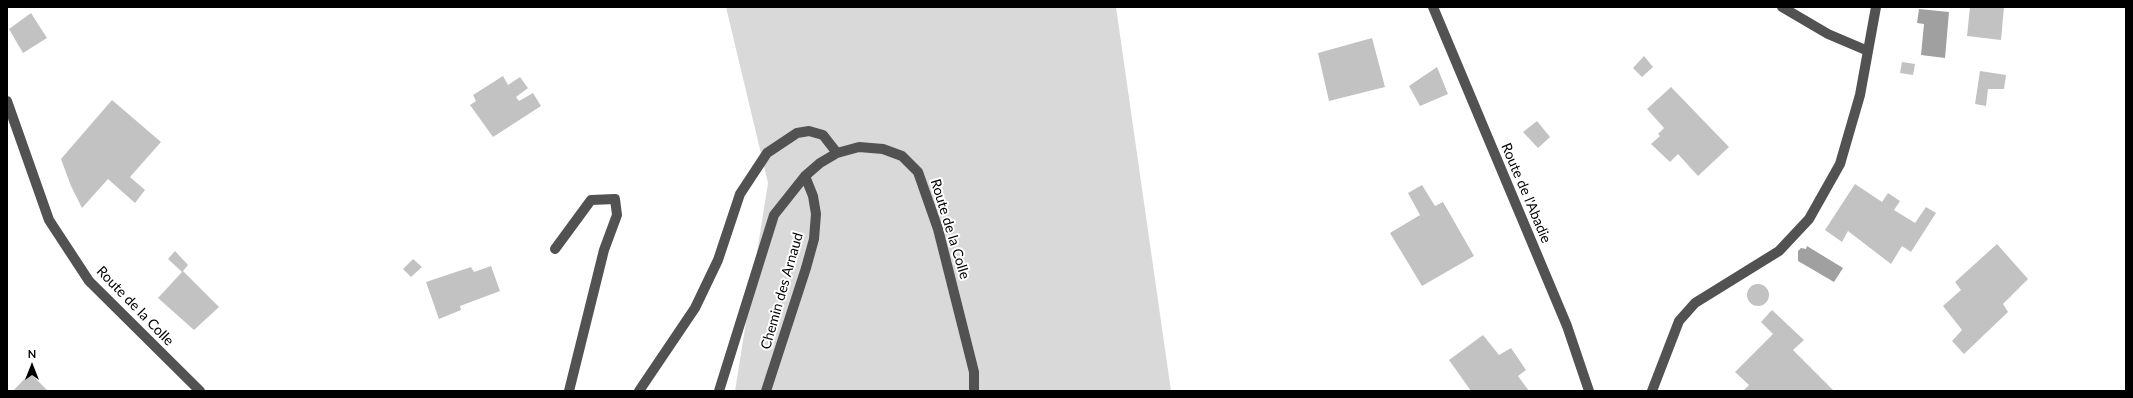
<!DOCTYPE html>
<html>
<head>
<meta charset="utf-8">
<style>
  body { margin:0 }
  #map { position:relative; width:2133px; height:398px; overflow:hidden; background:#fff; font-family:Lato,sans-serif }
  canvas { display:block }
  .frame { position:absolute; inset:0; border:8px solid #000; pointer-events:none }
  .north { position:absolute; left:12px; top:346px; width:40px; height:40px; -webkit-text-stroke:3px #fff; paint-order:stroke; rotate:0deg; font-size:11px; font-weight:700; line-height:16px; text-align:center; color:#000 }
  .north::after { content:''; display:block; margin:auto; width:14px; height:18px; background:#000; clip-path:polygon(50% 0,100% 100%,50% 72%,0 100%) }
</style>
</head>
<body>
<div id="map">
<canvas width="2133" height="398"></canvas>
<div class="frame"></div>
<div class="north">N</div>
</div>
<script>
const g = document.querySelector('canvas').getContext('2d');
g.lineJoin = 'round';
function fillPath(path, color) {
  g.fillStyle = color;
  g.fill(path, 'evenodd');
}
function trace(path, color, width, dash) {
  g.strokeStyle = color;
  g.lineWidth = width;
  g.lineCap = dash ? 'butt' : 'round';
  g.setLineDash(dash || []);
  g.stroke(path);
}
function write(font, color, halo, rows, align = 'center') {
  g.font = font + ' Lato,sans-serif';
  g.lineWidth = 4;
  g.setLineDash([]);
  g.textBaseline = 'middle';
  g.strokeStyle = halo;
  g.fillStyle = color;
  for (const [text, x, y, turn = 0] of rows) {
    g.save();
    g.translate(x, y);
    g.rotate((+turn || 0) * Math.PI / 180);
    g.textAlign = isNaN(turn) ? turn : align;
    if (halo) g.strokeText(text, 0, 0);
    g.fillText(text, 0, 0);
    g.restore();
  }
}
fillPath(new Path2D(`
  M726 7H1116L1171 391H735L768 183Z`), '#d9d9d9');
fillPath(new Path2D(`
  M1919 9 1949 12 1945 58 1921 55 1924 24 1917 23Z
  M1807 246 1843 268 1834 282 1798 261V251L1801 248 1806 249Z`), '#a0a0a0');
fillPath(new Path2D(`
  M1970 7H2004L2001 40 1967 36Z
  M31 13 47 38 23 53 9 29Z
  M1372 38 1385 87 1329 101 1318 53Z
  M1644 56 1653 67 1642 77 1633 68Z
  M1902 62 1915 64 1913 75 1900 73Z
  M1437 67 1448 94 1420 106 1409 86Z
  M1980 71 2006 75 2004 89H1988L1986 106 1975 104Z
  M503 76 508 85 520 77 528 88 516 97 519 101 533 93 541 106 493 137 470 105 476 101 473 95Z
  M1671 87 1729 147 1698 176 1678 154 1670 162 1651 144 1660 136 1658 134 1664 128 1647 109Z
  M112 100 161 142 130 177 145 190 135 203 108 179 82 208 71 186 61 159Z
  M1537 121 1550 137 1538 148 1523 132Z
  M1855 184 1882 202 1888 193 1900 201 1894 210 1915 223 1926 207 1936 213 1911 252 1902 246 1891 264 1848 231 1842 242 1825 230Z
  M1422 185 1435 206 1443 202 1474 256 1422 286 1390 233 1420 215 1408 193Z
  M1997 244 2028 279 2003 304 2008 312 1964 354 1952 341 1962 330 1943 306 1961 290 1955 282Z
  M175 251 188 265 183 271 219 307 194 330 158 298 182 272 168 259Z
  M413 259 422 267 411 277 403 269Z
  M491 266 500 291 460 306 461 310 439 319 426 282 471 267 474 272Z
  M1747 295a11 11 0 1 1 22 0a11 11 0 1 1-22 0Z
  M1772 310 1804 340 1793 350 1834 391H1743L1749 385 1735 372 1773 334 1761 322Z
  M1483 335 1499 355 1511 348 1526 370 1518 376 1529 391H1471L1449 360Z
  M30 373 48 391H13Z`), '#c2c2c2');
trace(new Path2D(`
  M1433 7 1567 326 1589 391
  M1782 7 1828 34 1868 51
  M7 101 49 220 89 281 200 391
  M555 249 591 200 615 199 617 215 604 250 569 391
  M639 391 695 308 718 260 740 194 767 153 797 133 809 131 823 135 837 153
  M719 391 774 215 805 176 820 163 837 153 859 147 883 149 902 156 918 172 938 229 974 372V391
  M766 391 806 268 814 239 816 214 813 196 805 176
  M1652 391 1679 321 1695 303 1779 251 1809 219 1840 164 1860 95 1876 7`), '#525252', 10);
write('14px', '#000', '#fff', [
  ["Route de l'Abadie",1526,193,67],
  ["Route de la Colle",950,229,73],
  ["Chemin des Arnaud",782,291,-74],
  ["Route de la Colle",135,306,46]
]);
</script>
</body>
</html>
